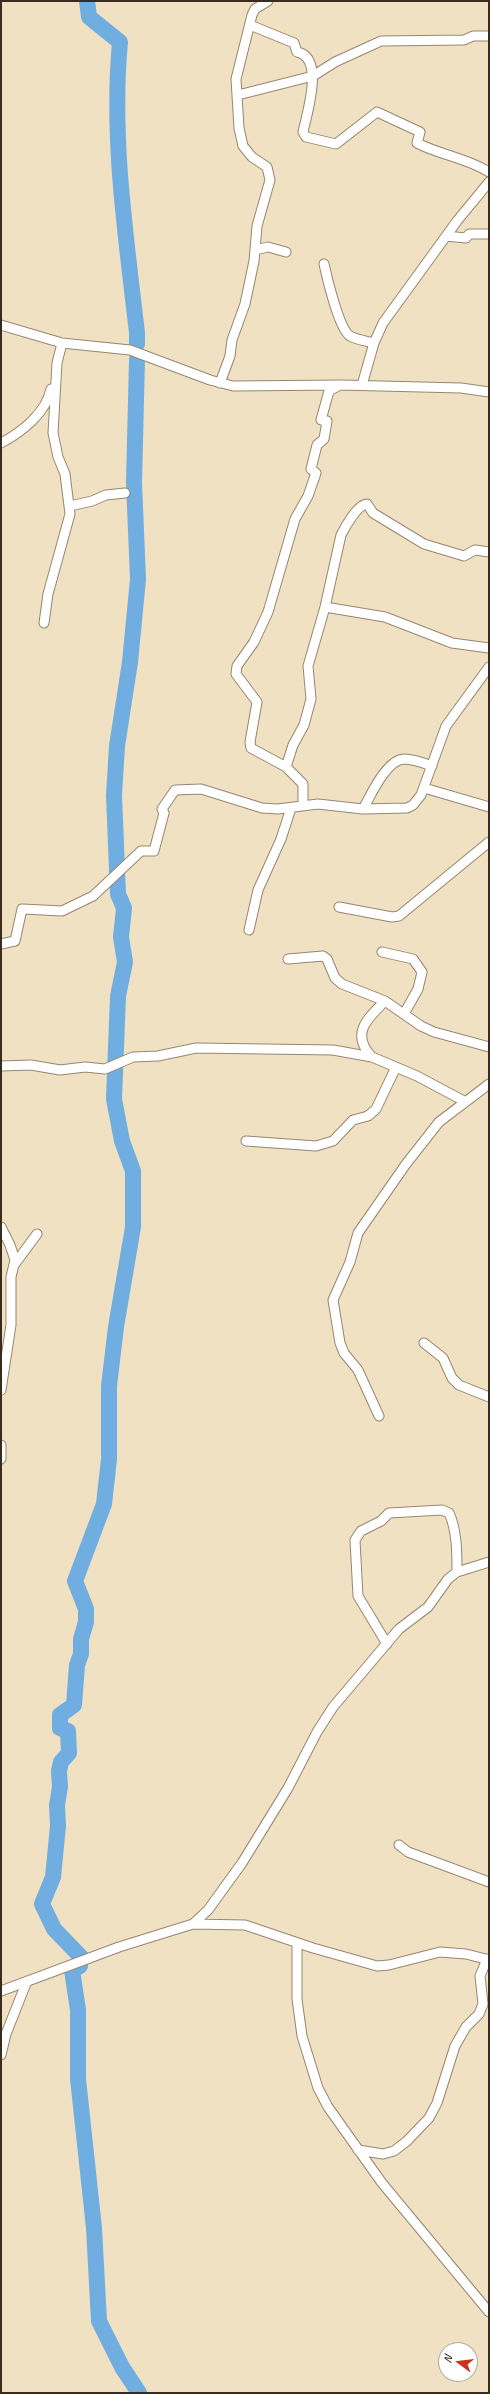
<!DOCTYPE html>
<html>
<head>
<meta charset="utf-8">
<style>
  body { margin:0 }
  #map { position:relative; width:490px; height:2394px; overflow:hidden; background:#f0e1c3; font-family:Caveat,sans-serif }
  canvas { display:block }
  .frame { position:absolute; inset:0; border:2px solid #3b2a1e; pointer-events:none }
  .north { position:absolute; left:438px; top:2342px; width:40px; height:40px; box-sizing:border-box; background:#fff; border:1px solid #b1aaa5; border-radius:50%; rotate:285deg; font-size:11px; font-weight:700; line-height:16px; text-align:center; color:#3b2a1e }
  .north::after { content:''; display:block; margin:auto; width:14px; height:18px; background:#c8321e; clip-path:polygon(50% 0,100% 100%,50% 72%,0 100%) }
</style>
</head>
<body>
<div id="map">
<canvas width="490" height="2394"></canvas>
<div class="frame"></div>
<div class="north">N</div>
</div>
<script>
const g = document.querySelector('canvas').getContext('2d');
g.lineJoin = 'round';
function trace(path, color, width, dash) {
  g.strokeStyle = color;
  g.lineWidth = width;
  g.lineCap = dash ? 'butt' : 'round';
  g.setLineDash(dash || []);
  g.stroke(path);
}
trace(new Path2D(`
  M87 1 89 17 120 42C111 139 126 236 137 333V344
  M82 1958 54 1929 42 1904 53 1877 58 1826 57 1805 60 1787 59 1771 61 1762 69 1753 68 1731 60 1728V1715L74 1705 77 1665 81 1654V1639L86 1622V1609L75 1581 104 1504 109 1459V1386L116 1327 133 1227V1171L122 1141 114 1099 118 996 125 962 121 937 124 908 118 894 114 795 117 746 130 662 138 579 134 483 137 359
  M80 1966 72 1970 78 2010V2079L94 2228 99 2321 122 2367 139 2393`), '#70aee2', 16);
const minor = new Path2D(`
  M250 25 294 43 297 52C325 57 307 113 303 132L306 137 336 144 377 112 420 132 417 143C440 155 467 158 489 172
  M238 95 313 76 335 62 381 41 464 40 473 36H489
  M446 236 466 238 469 234H489
  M255 250 268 247 286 252
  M324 264C327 278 339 329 350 336 357 340 367 341 374 343
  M1 325 62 343 130 350 210 380 233 386 341 385 461 388 489 392
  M220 383 230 356 232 340 245 304 254 261 257 226 270 180 267 167 252 157 243 146 239 128 236 79 252 15 255 9 268 1
  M362 385 374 343 383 323 457 221 489 182
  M1 443C22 432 46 413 51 389
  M70 506 92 501 106 495 125 493
  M325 607 385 617 452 643 489 648
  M44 623 48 594 70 514 65 474 58 457 53 433 57 363 62 343
  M286 767 293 745 304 725 311 699 308 666 325 607 341 535C345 527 358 504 367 504L373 513 424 544 464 556 475 550 489 552
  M424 788 489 807
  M303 805V784L286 767 251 748 250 742 257 702 236 674 237 666 254 642 268 612 295 519 308 496 316 473 311 469 317 445 324 439 327 421 321 420 329 391 338 386
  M363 809C371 795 386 760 404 759 413 759 424 763 432 766
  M339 907 392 917 399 916 489 842
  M249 930 258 890 281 839 291 808
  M1 944 15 941 22 909 62 911 93 896 141 851H154L164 813 162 809 175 790 201 789 262 808 278 809 318 804 363 809 407 808 413 805 421 795 446 726 489 667
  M382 952 413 959 422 972 418 989 404 1014
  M288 959 323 956 327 959 335 978 342 984 385 1001 421 1026 434 1032 489 1047
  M372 1057C350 1034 367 1019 385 1001
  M1 1066 31 1065 60 1070 85 1067 105 1069 133 1057 158 1056 196 1048 333 1050 372 1057 417 1076 464 1101
  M246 1141 316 1146 333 1141 353 1120 368 1116 376 1109 396 1067
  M1 1227 10 1245 15 1260 11 1277V1325L1 1390
  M14 1265 37 1234
  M424 1343 443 1358 452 1378 459 1385 489 1397
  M379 1416 358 1370 344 1353 340 1343 333 1300 350 1262 358 1233 406 1164 439 1122 489 1084
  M1 1445V1459
  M387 1644 358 1596 355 1540 361 1531 381 1521 389 1513 442 1510 449 1513C457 1530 457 1553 457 1572
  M399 1845 408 1852 489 1882
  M193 1924 245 1925 313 1948 377 1966 389 1965 440 1952 466 1954 489 1960
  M297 1943V1999L302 2036 318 2088 328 2107 382 2183 489 2312
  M1 1991 119 1947 193 1924 208 1910 242 1863 288 1788 317 1732 333 1707 399 1629 428 1607 448 1579 457 1572 489 1562
  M1 2055 6 2034 27 1981
  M358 2150 383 2154 394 2151 407 2141 429 2118 437 2103 455 2046 466 2027 479 2014 483 2004 480 1976 487 1959`);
trace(minor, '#968670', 11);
trace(minor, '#fff', 9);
</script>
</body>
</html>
